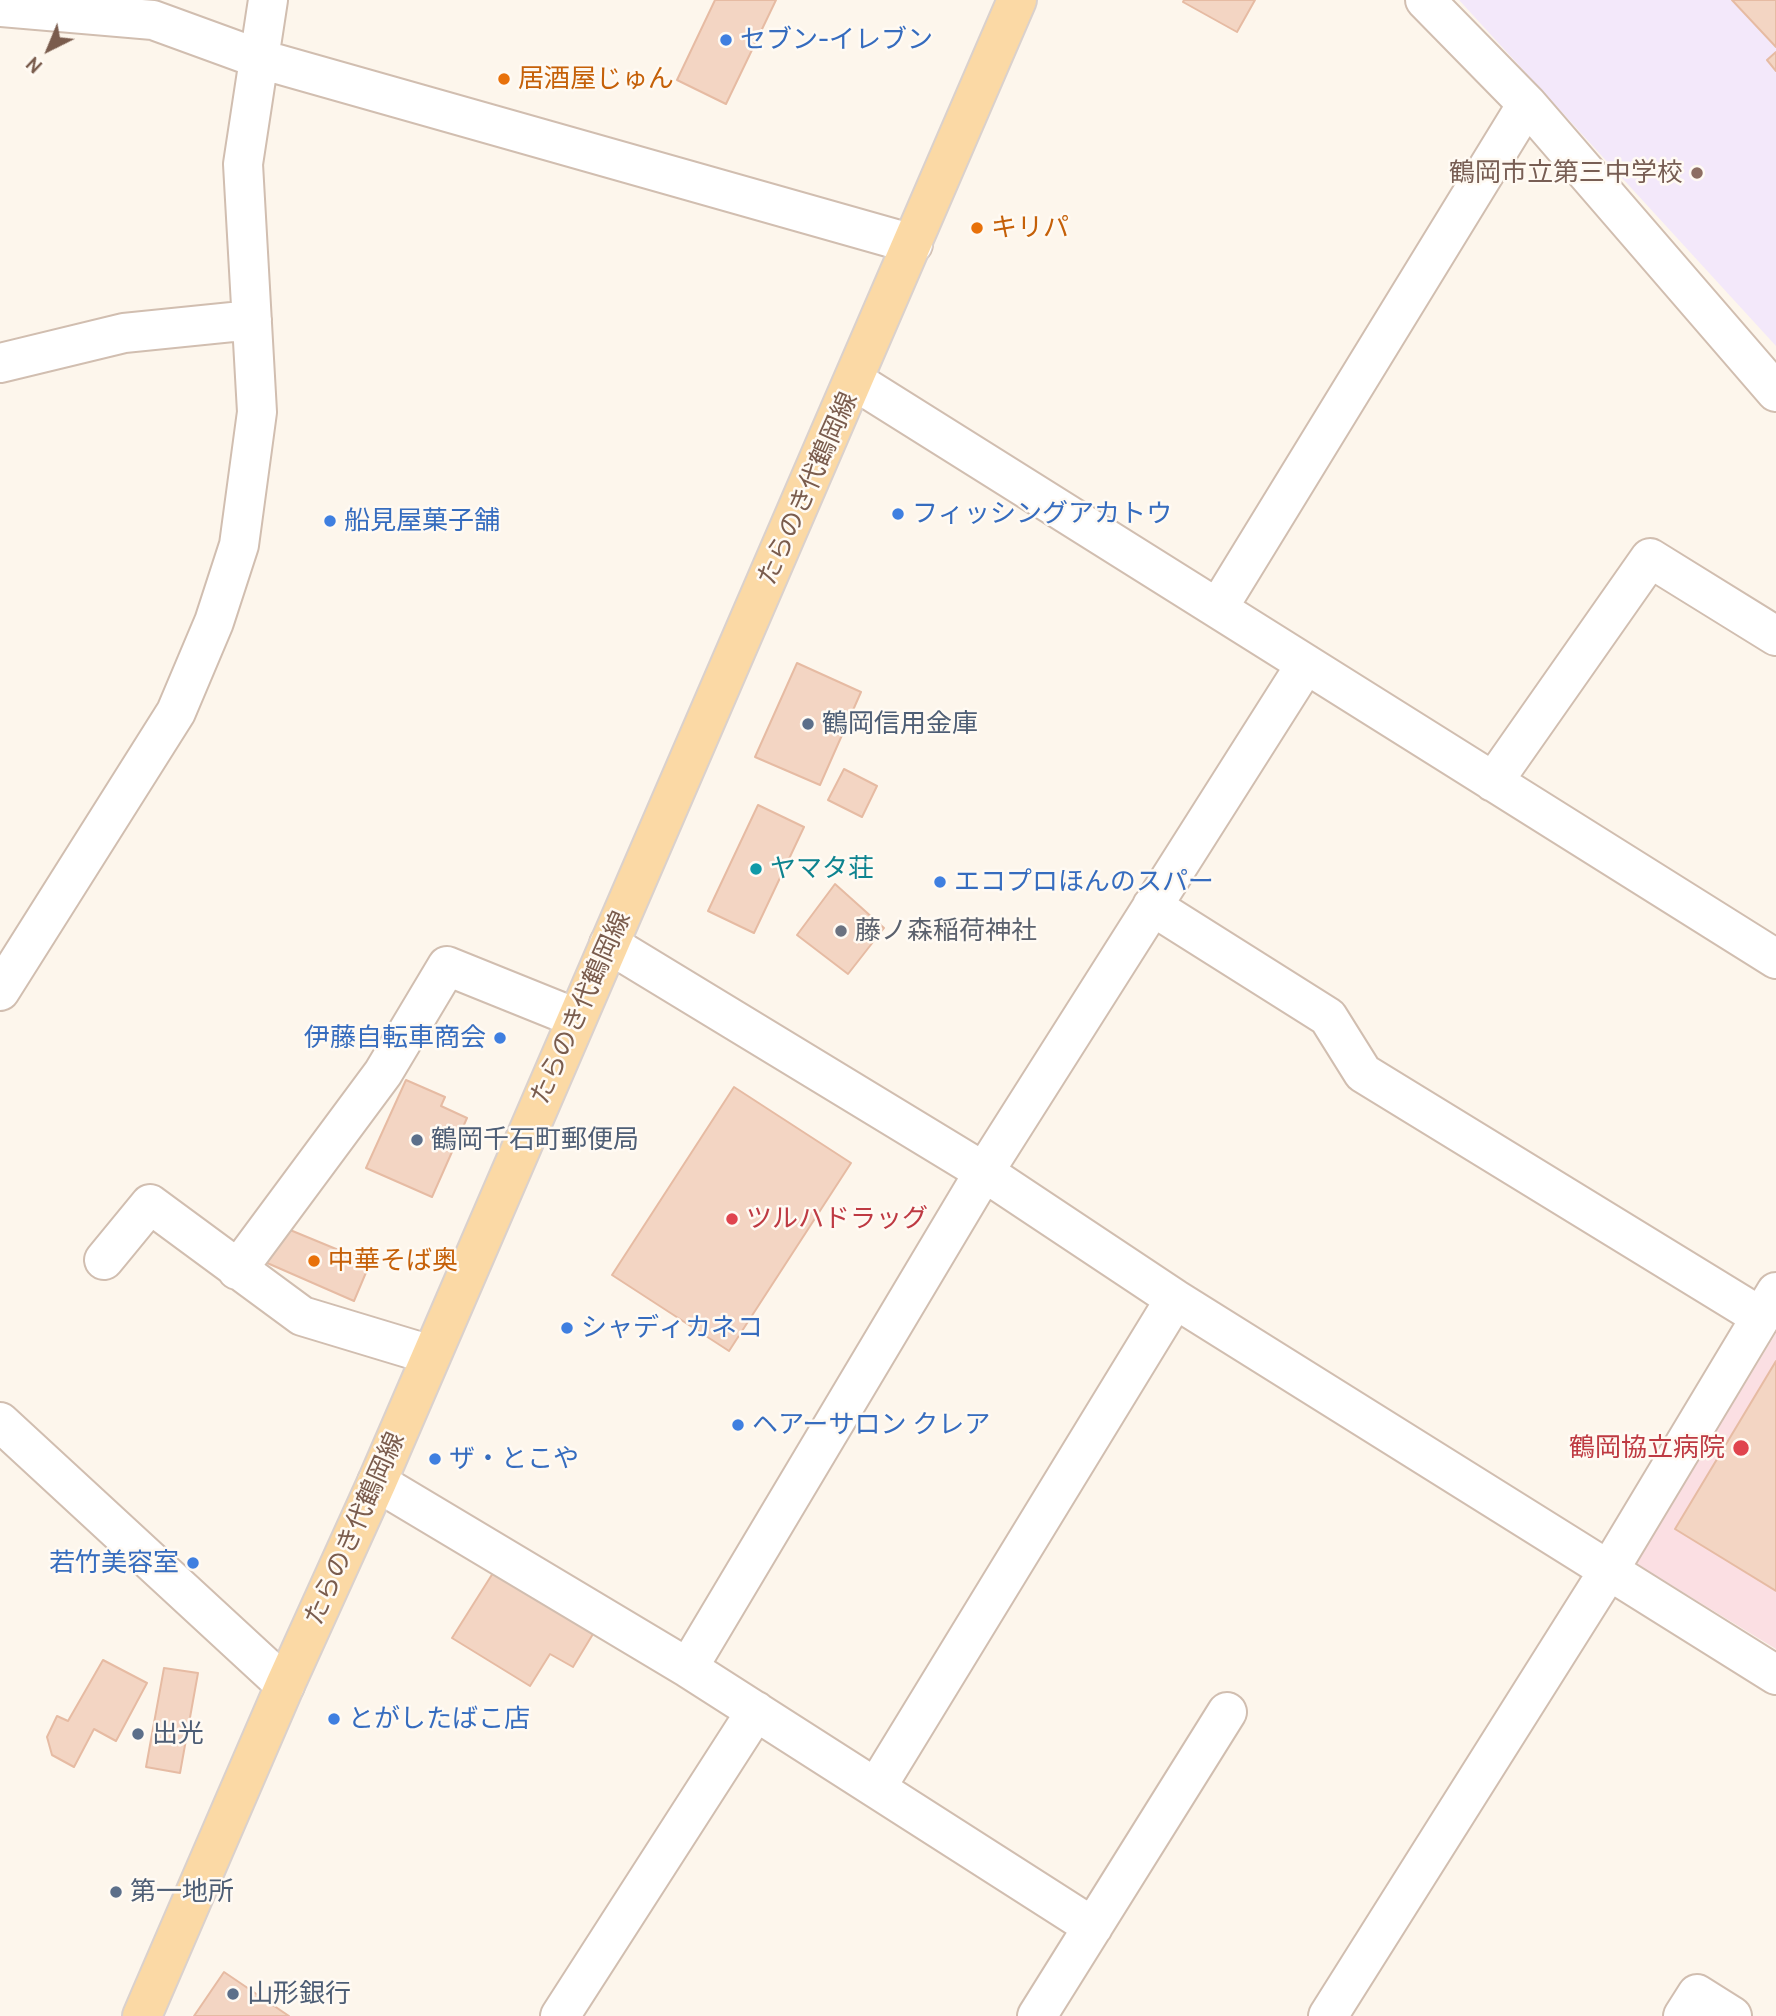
<!DOCTYPE html>
<html>
<head>
<meta charset="utf-8">
<style>
  body { margin:0 }
  #map { position:relative; width:1776px; height:2016px; overflow:hidden; background:#fdf6ec; font-family:Cabin,sans-serif }
  canvas { display:block }
  .north { position:absolute; left:14px; top:14px; width:70px; height:70px; -webkit-text-stroke:5px #fffaf3; paint-order:stroke; rotate:223deg; font-size:19px; font-weight:700; line-height:28px; text-align:center; color:#7a5c4d }
  .north::after { content:''; display:block; margin:auto; width:24px; height:32px; background:#7a5c4d; clip-path:polygon(50% 0,100% 100%,50% 72%,0 100%) }
</style>
</head>
<body>
<div id="map">
<canvas width="1776" height="2016"></canvas>
<div class="north">N</div>
</div>
<script>
const g = document.querySelector('canvas').getContext('2d');
g.lineJoin = 'round';
function fillPath(path, color) {
  g.fillStyle = color;
  g.fill(path, 'evenodd');
}
function trace(path, color, width, dash) {
  g.strokeStyle = color;
  g.lineWidth = width;
  g.lineCap = dash ? 'butt' : 'round';
  g.setLineDash(dash || []);
  g.stroke(path);
}
function write(font, color, halo, rows, align = 'center') {
  g.font = font + ' Cabin,"Noto Sans JP",sans-serif';
  g.lineWidth = 5;
  g.setLineDash([]);
  g.textBaseline = 'middle';
  g.strokeStyle = halo;
  g.fillStyle = color;
  for (const [text, x, y, turn = 0] of rows) {
    g.save();
    g.translate(x, y);
    g.rotate((+turn || 0) * Math.PI / 180);
    g.textAlign = isNaN(turn) ? turn : align;
    if (halo) g.strokeText(text, 0, 0);
    g.fillText(text, 0, 0);
    g.restore();
  }
}
fillPath(new Path2D(`
  M1459 0H1776V346Z`), '#f3e8fa');
fillPath(new Path2D(`
  M1776 1333V1649L1635 1563Z`), '#fbdfe3');
const building = new Path2D(`
  M715 0H776L726 104 677 80Z
  M1184 0H1255L1237 32 1183 2Z
  M1732 0H1776V47Z
  M1776 52V71L1767 60Z
  M797 663 861 692 820 785 755 757Z
  M844 769 877 786 862 817 828 800Z
  M758 805 804 827 754 933 708 911Z
  M835 884 884 928 848 974 797 935Z
  M406 1080 445 1097 441 1106 467 1118 432 1197 366 1168Z
  M734 1087 851 1163 729 1351 612 1275Z
  M278 1225 370 1263 354 1301 258 1259Z
  M1776 1361V1591L1675 1529Z
  M493 1573 593 1634 573 1667 550 1654 530 1686 452 1638Z
  M103 1660 147 1683 116 1741 94 1729 74 1767 52 1755 47 1737 57 1716 68 1721Z
  M164 1668 198 1673 180 1773 146 1767Z
  M224 1972 289 2016H194Z`);
fillPath(building, '#f3d5c3');
trace(building, '#e6bba3', 2);
const minor = new Path2D(`
  M1425 0 1527 104 1776 392
  M0 7 153 20 260 59 913 244
  M0 363 124 333 252 320
  M855 381 1776 959
  M1218 608 1527 104
  M1493 782 1650 558 1776 636
  M1152 906 1328 1017 1363 1073 1761 1317
  M609 944 984 1172 1175 1299 1776 1675
  M0 991 176 712 214 622 239 545 257 412 243 164 268 0
  M104 1260 150 1204 302 1316 431 1355
  M237 1270 383 1073 447 966 576 1018
  M0 1422 285 1685
  M377 1482 688 1668 984 1172 1306 664
  M688 1668 1093 1927
  M876 1788 1175 1299
  M560 2016 756 1711
  M1037 2016 1227 1712
  M1328 2016 1609 1570 1776 1292
  M1683 2016 1697 1994 1732 2016`);
const major = new Path2D(`
  M142 2016 285 1685 377 1482 1017 0`);
trace(minor, '#d1beb0', 42);
trace(major, '#dad1cd', 42);
trace(minor, '#fff', 38);
trace(major, '#fbd9a5', 38);
for (const [x, y, r, color] of [
  [726,40,7,"#3f7fe0"],
  [504,79,7,"#e8710a"],
  [1697,173,7,"#8d6e63"],
  [977,228,7,"#e8710a"],
  [898,514,7,"#3f7fe0"],
  [330,521,7,"#3f7fe0"],
  [808,724,7,"#5c6f8a"],
  [756,869,7,"#0f9aa8"],
  [940,882,7,"#3f7fe0"],
  [841,931,7,"#6b7280"],
  [500,1038,7,"#3f7fe0"],
  [417,1140,7,"#5c6f8a"],
  [732,1219,7,"#e0444e"],
  [314,1261,7,"#e8710a"],
  [567,1328,7,"#3f7fe0"],
  [738,1425,7,"#3f7fe0"],
  [1741,1448,9,"#e0444e"],
  [435,1459,7,"#3f7fe0"],
  [193,1563,7,"#3f7fe0"],
  [334,1719,7,"#3f7fe0"],
  [138,1734,7,"#5c6f8a"],
  [116,1892,7,"#5c6f8a"],
  [233,1994,7,"#5c6f8a"]
]) {
  const dot = new Path2D();
  dot.arc(x, y, r, 0, 2 * Math.PI);
  g.fillStyle = color;
  g.fill(dot);
  trace(dot, '#fffaf3', 2.5);
}
write('26px', '#366cbe', '#fffaf3', [
  ["セブン-イレブン",740,40],
  ["フィッシングアカトウ",912,514],
  ["船見屋菓子舗",344,521],
  ["エコプロほんのスパー",954,882],
  ["伊藤自転車商会",486,1038,"right"],
  ["シャディカネコ",581,1328],
  ["ヘアーサロン クレア",752,1425],
  ["ザ・とこや",449,1459],
  ["若竹美容室",179,1563,"right"],
  ["とがしたばこ店",348,1719]
], 'left');
write('26px', '#c56008', '#fffaf3', [
  ["居酒屋じゅん",518,79],
  ["キリパ",991,228],
  ["中華そば奥",328,1261]
], 'left');
write('26px', '#785e54', '#fffaf3', [
  ["鶴岡市立第三中学校",1683,173]
], 'right');
write('26px', '#7a5c4d', '#fffaf3', [
  ["たらのき代鶴岡線",808,489,-66],
  ["たらのき代鶴岡線",581,1008,-66],
  ["たらのき代鶴岡線",355,1529,-66]
]);
write('26px', '#4e5e75', '#fffaf3', [
  ["鶴岡信用金庫",822,724],
  ["鶴岡千石町郵便局",431,1140],
  ["出光",152,1734],
  ["第一地所",130,1892],
  ["山形銀行",247,1994]
], 'left');
write('26px', '#0d838f', '#fffaf3', [
  ["ヤマタ荘",770,869]
], 'left');
write('26px', '#5b616d', '#fffaf3', [
  ["藤ノ森稲荷神社",855,931]
], 'left');
write('26px', '#be3a42', '#fffaf3', [
  ["ツルハドラッグ",746,1219],
  ["鶴岡協立病院",1725,1448,"right"]
], 'left');
</script>
</body>
</html>
